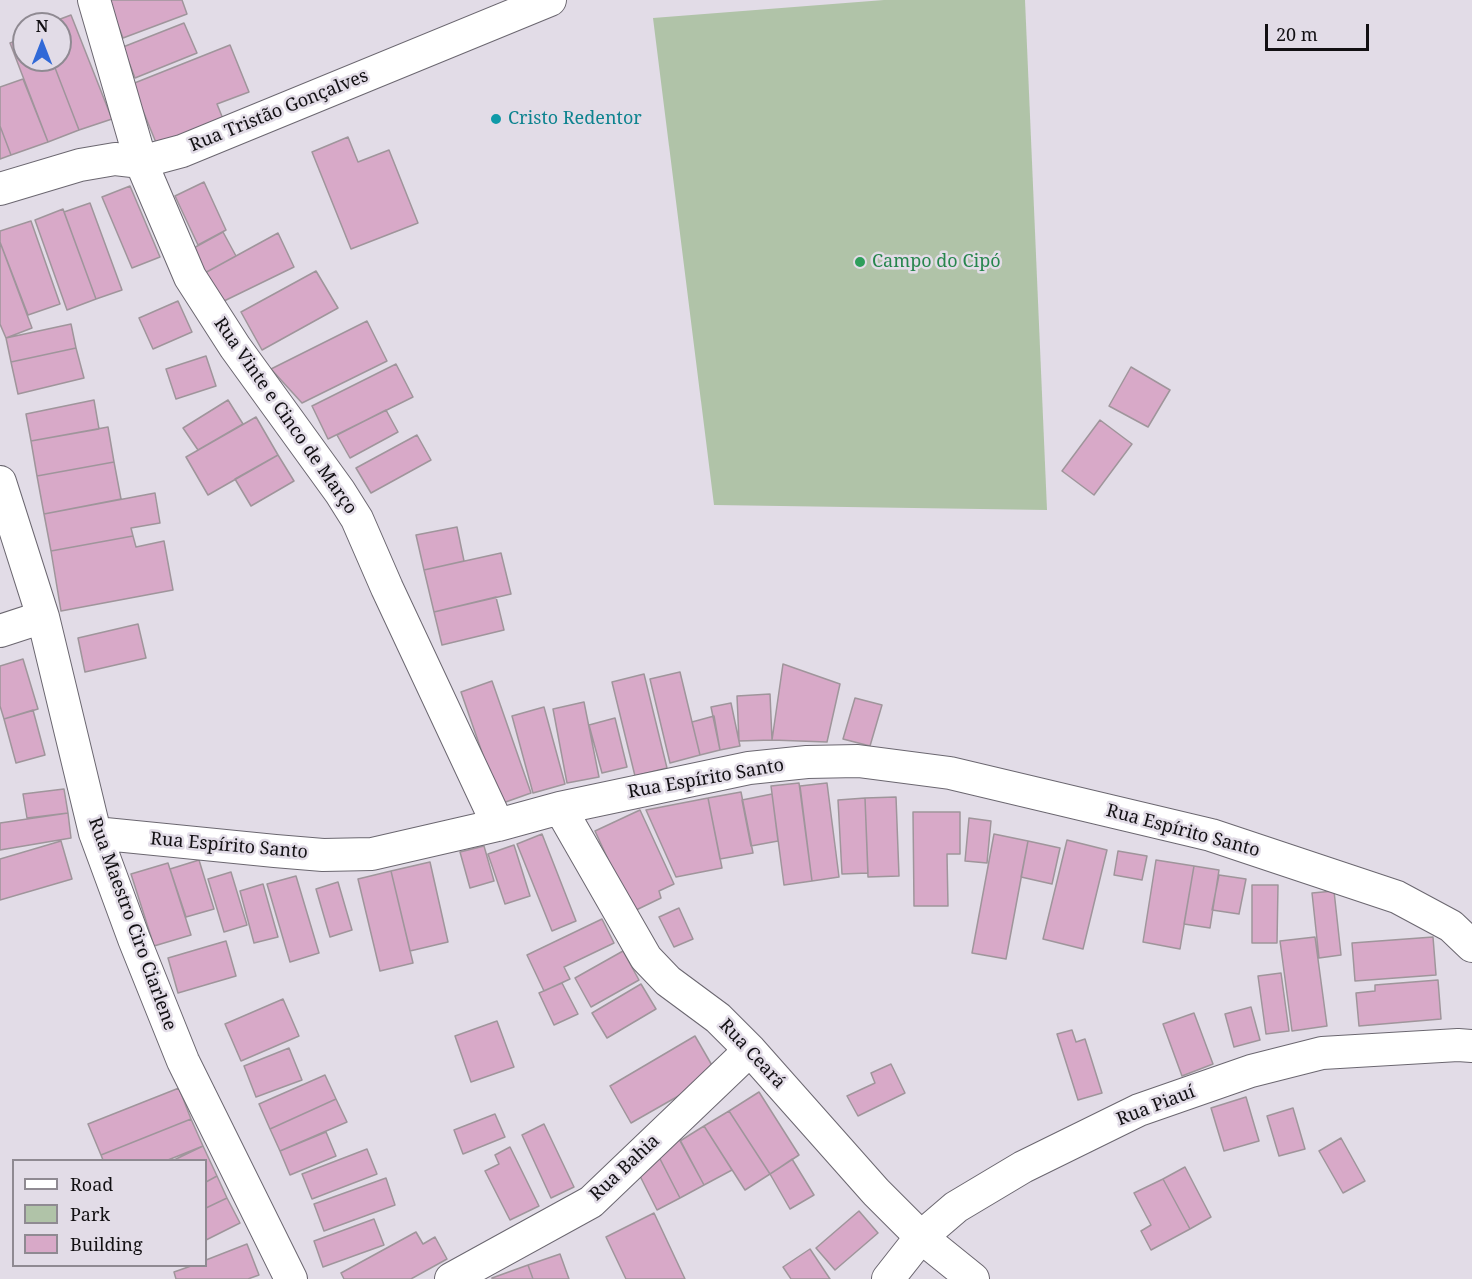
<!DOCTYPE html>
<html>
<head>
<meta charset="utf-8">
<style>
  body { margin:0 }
  #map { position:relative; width:1472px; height:1279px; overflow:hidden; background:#e2dce7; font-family:"Noto Serif",serif }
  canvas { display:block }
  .legend { position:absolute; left:12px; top:1159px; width:195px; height:108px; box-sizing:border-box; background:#e2dce7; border:2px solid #8f8a92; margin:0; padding:8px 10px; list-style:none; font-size:18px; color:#121013 }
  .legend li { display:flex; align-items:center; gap:12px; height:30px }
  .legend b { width:30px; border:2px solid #8f8a92 }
  .north { position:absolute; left:12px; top:12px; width:60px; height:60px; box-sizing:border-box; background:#e2dce7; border:2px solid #8f8a92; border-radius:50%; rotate:0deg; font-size:16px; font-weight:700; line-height:24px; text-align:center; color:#121013 }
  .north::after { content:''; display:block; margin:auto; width:21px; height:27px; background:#3169d7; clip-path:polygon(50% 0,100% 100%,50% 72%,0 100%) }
  .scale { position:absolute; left:1265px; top:24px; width:104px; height:27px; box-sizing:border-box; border:3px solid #121013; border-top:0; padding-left:8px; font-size:18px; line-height:21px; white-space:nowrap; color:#121013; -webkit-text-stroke:4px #e2dce7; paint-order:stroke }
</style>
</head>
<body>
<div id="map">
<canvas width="1472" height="1279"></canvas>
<ul class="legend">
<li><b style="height:8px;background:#fff"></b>Road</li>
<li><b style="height:16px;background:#b0c3a8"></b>Park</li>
<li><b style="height:16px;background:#d8a9c8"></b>Building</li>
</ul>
<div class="north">N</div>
<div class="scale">20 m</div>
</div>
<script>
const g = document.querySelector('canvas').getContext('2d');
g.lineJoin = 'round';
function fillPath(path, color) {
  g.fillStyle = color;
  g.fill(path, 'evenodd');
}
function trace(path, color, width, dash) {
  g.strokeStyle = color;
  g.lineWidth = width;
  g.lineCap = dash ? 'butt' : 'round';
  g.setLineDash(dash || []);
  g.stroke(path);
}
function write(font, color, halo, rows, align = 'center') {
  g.font = font + ' "Noto Serif",serif';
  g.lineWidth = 5;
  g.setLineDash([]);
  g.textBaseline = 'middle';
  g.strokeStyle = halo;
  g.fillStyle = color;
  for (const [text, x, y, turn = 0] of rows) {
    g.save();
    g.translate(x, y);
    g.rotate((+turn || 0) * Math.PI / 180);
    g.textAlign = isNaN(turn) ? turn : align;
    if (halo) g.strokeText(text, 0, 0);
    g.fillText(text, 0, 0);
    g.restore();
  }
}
fillPath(new Path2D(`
  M884 0H1025L1047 510 714 505 653 18Z`), '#b0c3a8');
const building = new Path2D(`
  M108 0H182L187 14 123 38Z
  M71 15 112 119 79 130 52 60H60V24H47Z
  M184 23 197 53 135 78 123 47Z
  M24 38V60H52L79 130 48 142 10 43Z
  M230 45 249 92 217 104 223 119 157 145 132 84Z
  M23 79 48 142 11 155 0 126V87Z
  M0 126 11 155 0 159Z
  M348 137 358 162 389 150 418 223 351 249 312 152Z
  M204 182 226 230 198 245 175 196Z
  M130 186 160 257 132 268 102 197Z
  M90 203 122 290 96 299 64 212Z
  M63 209 96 299 67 310 35 220Z
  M31 221 60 304 28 315 0 242V231Z
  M223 232 236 256 203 274 190 250Z
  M278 233 294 267 222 302 203 274Z
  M0 242 32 328 6 338 0 324Z
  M316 271 338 308 262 350 241 312Z
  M178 301 192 332 153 349 139 318Z
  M367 321 387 361 302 403 271 369Z
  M71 324 76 348 11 362 6 338Z
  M76 348 84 378 18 394 11 362Z
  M206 356 216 386 176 399 166 369Z
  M396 364 413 397 328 439 312 406Z
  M1131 367 1170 390 1148 427 1109 406Z
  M94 400 99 429 31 441 26 414Z
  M228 400 243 424 198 450 183 428Z
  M386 410 398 432 350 458 337 435Z
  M256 417 278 455 208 495 186 457Z
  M1100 420 1132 444 1094 495 1062 471Z
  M108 427 114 462 37 476 31 441Z
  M417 435 431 460 371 493 356 468Z
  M278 455 294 481 251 506 235 479Z
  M114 462 121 499 44 514 37 476Z
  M155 493 160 523 131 528 133 536 51 551 44 514Z
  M457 527 464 561 424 570 416 535Z
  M133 536 136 547 164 541 173 590 61 611 51 551Z
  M501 553 511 594 434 612 424 570Z
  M496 597 504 630 442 645 434 612Z
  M138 624 146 658 85 672 78 638Z
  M23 659 38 709 4 719 0 706V666Z
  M783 664 840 684 827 742 772 740Z
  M680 672 700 755 670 763 650 679Z
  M644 674 667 768 635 776 612 682Z
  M492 681 531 793 500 804 461 692Z
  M770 694 772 740 739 741 737 696Z
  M855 698 882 705 870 746 843 739Z
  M584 702 599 777 567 783 553 709Z
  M731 703 740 746 720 750 711 707Z
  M544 707 565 784 533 793 512 716Z
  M33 710 45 755 16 763 4 719Z
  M714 716 720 750 700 755 692 722Z
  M615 718 627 767 602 773 589 725Z
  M799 783 812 881 784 885 771 786Z
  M827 783 839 877 812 881 800 786Z
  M64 789 68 813 27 818 23 794Z
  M741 792 753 853 720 859 708 798Z
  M772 794 778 841 751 846 742 800Z
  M896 797 899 876 868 877 865 798Z
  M708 798 722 868 676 877 646 810Z
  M865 798 868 873 842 874 838 800Z
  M640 810 674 884 659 891 661 898 632 912 595 831Z
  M913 812H960V854H947L948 906H914Z
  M68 813 71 838 0 850V823Z
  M969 818 991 821 987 863 965 861Z
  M542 834 576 921 552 931 517 844Z
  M994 834 1028 841 1006 959 972 953Z
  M1067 840 1107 850 1083 949 1043 939Z
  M61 841 72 879 0 900V859Z
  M1028 841 1060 848 1052 884 1021 877Z
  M514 845 530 896 505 904 488 854Z
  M484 846 494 881 470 888 460 852Z
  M1118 851 1147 856 1142 880 1114 875Z
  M199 860 214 909 186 917 170 869Z
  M1156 860 1194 866 1180 949 1143 942Z
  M430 862 448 942 410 951 391 871Z
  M168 863 191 935 154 946 131 874Z
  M1194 866 1219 870 1210 928 1184 924Z
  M391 871 413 963 380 971 358 879Z
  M231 872 247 925 224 932 208 879Z
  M1219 875 1246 879 1239 914 1212 910Z
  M296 876 319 953 290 962 267 884Z
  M338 882 352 930 330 937 316 889Z
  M263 884 278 937 254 943 240 891Z
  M1252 885H1278L1277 943H1252Z
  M1334 891 1341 955 1319 958 1312 893Z
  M679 908 693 939 674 947 659 917Z
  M602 919 614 943 564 967 570 979 544 991 527 955Z
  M1315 937 1327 1026 1292 1031 1280 941Z
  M1433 937 1436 975 1355 981 1352 943Z
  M226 941 236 976 178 993 168 958Z
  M623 951 639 980 591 1007 575 978Z
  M1281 973 1289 1031 1266 1034 1258 976Z
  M1438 980 1441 1019 1359 1026 1356 993 1375 991V985Z
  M562 983 578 1014 554 1025 539 993Z
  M641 984 656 1009 607 1038 592 1013Z
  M283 999 299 1036 241 1061 225 1024Z
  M1251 1007 1260 1040 1234 1047 1225 1014Z
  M1194 1013 1213 1064 1182 1076 1163 1024Z
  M497 1021 514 1067 471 1082 455 1036Z
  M1072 1030 1076 1042 1085 1039 1102 1093 1078 1100 1057 1034Z
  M695 1036 717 1074 631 1123 610 1086Z
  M289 1048 302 1080 256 1097 244 1066Z
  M891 1064 905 1093 858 1116 847 1096 875 1083 871 1073Z
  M325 1075 336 1099 270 1129 259 1104Z
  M179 1088 191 1119 101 1155 88 1124Z
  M759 1092 799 1155 770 1174 729 1111Z
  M1246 1097 1259 1141 1224 1151 1211 1108Z
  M336 1099 347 1122 280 1151 270 1129Z
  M1293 1108 1305 1149 1279 1156 1267 1116Z
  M729 1111 770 1174 745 1190 704 1126Z
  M495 1114 505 1137 463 1154 454 1130Z
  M191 1119 203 1146 168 1160H103L101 1155Z
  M544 1124 574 1187 551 1198 522 1135Z
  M704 1126 732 1170 704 1185 680 1141Z
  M326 1132 336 1156 290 1175 280 1151Z
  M677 1134 704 1185 680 1198 654 1147Z
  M1341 1138 1365 1181 1343 1193 1319 1151Z
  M203 1146 217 1176 206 1182V1160H174Z
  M510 1147 539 1206 510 1220 485 1171 499 1164 495 1155Z
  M367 1149 377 1174 312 1199 302 1174Z
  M659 1157 680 1198 657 1210 636 1168Z
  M792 1159 814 1195 790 1209 770 1174Z
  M1185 1167 1211 1217 1190 1229 1163 1179Z
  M217 1176 227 1198 206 1208V1182Z
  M386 1178 395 1205 324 1231 314 1204Z
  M1163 1179 1190 1229 1151 1250 1141 1231 1151 1225 1134 1193Z
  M227 1198 240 1223 206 1240V1208Z
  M859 1211 878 1233 835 1270 816 1248Z
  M654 1213 685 1279H626L606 1237Z
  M374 1219 384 1245 323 1267 314 1241Z
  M416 1232 423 1244 435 1237 447 1259 411 1279H344L341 1273Z
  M247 1244 259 1275 248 1279H176L174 1272 191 1266H206V1260Z
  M810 1249 830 1279H791L783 1267Z
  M560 1254 569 1279H533L528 1265Z
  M528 1265 533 1279H492V1278Z`);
fillPath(building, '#d8a9c8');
trace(building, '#9f959b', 1.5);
const street = new Path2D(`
  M94 0 141 162 190 277 235 347 340 492 357 519 387 588 498 825
  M0 189 80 165 115 159 141 162 182 151 550 0
  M0 482 43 617 95 833 134 939 183 1061 291 1279
  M0 631 43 617
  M560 808 646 958 668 981 718 1018 750 1050 876 1192 921 1237 973 1279
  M95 833 275 851 323 855 372 854 498 825 560 808 749 768 807 762 858 761 950 773 1211 835 1397 897 1451 926 1472 946
  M451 1279 591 1202 750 1050
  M888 1279 921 1237 956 1207 1023 1167 1139 1110 1251 1071 1322 1053 1458 1045 1472 1046`);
trace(street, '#6b6770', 34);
trace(street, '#fff', 32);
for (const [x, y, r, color] of [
  [496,119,6,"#0f9aa8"],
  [860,262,6,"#2e9e5b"]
]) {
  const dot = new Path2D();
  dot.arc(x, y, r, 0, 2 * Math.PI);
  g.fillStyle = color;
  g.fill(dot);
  trace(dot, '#e2dce7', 2);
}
write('18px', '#121013', '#e2dce7', [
  ["Rua Tristão Gonçalves",279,111,-22],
  ["Rua Vinte e Cinco de Março",285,416,55],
  ["Rua Espírito Santo",706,779,-10],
  ["Rua Espírito Santo",1183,831,15],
  ["Rua Espírito Santo",229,846,5],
  ["Rua Maestro Ciro Ciarlene",132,924,70],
  ["Rua Ceará",752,1054,47],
  ["Rua Piauí",1156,1106,-21],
  ["Rua Bahia",625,1168,-43]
]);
write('18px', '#0d838f', '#e2dce7', [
  ["Cristo Redentor",508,119]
], 'left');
write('18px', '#27864d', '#e2dce7', [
  ["Campo do Cipó",872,262]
], 'left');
</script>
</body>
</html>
